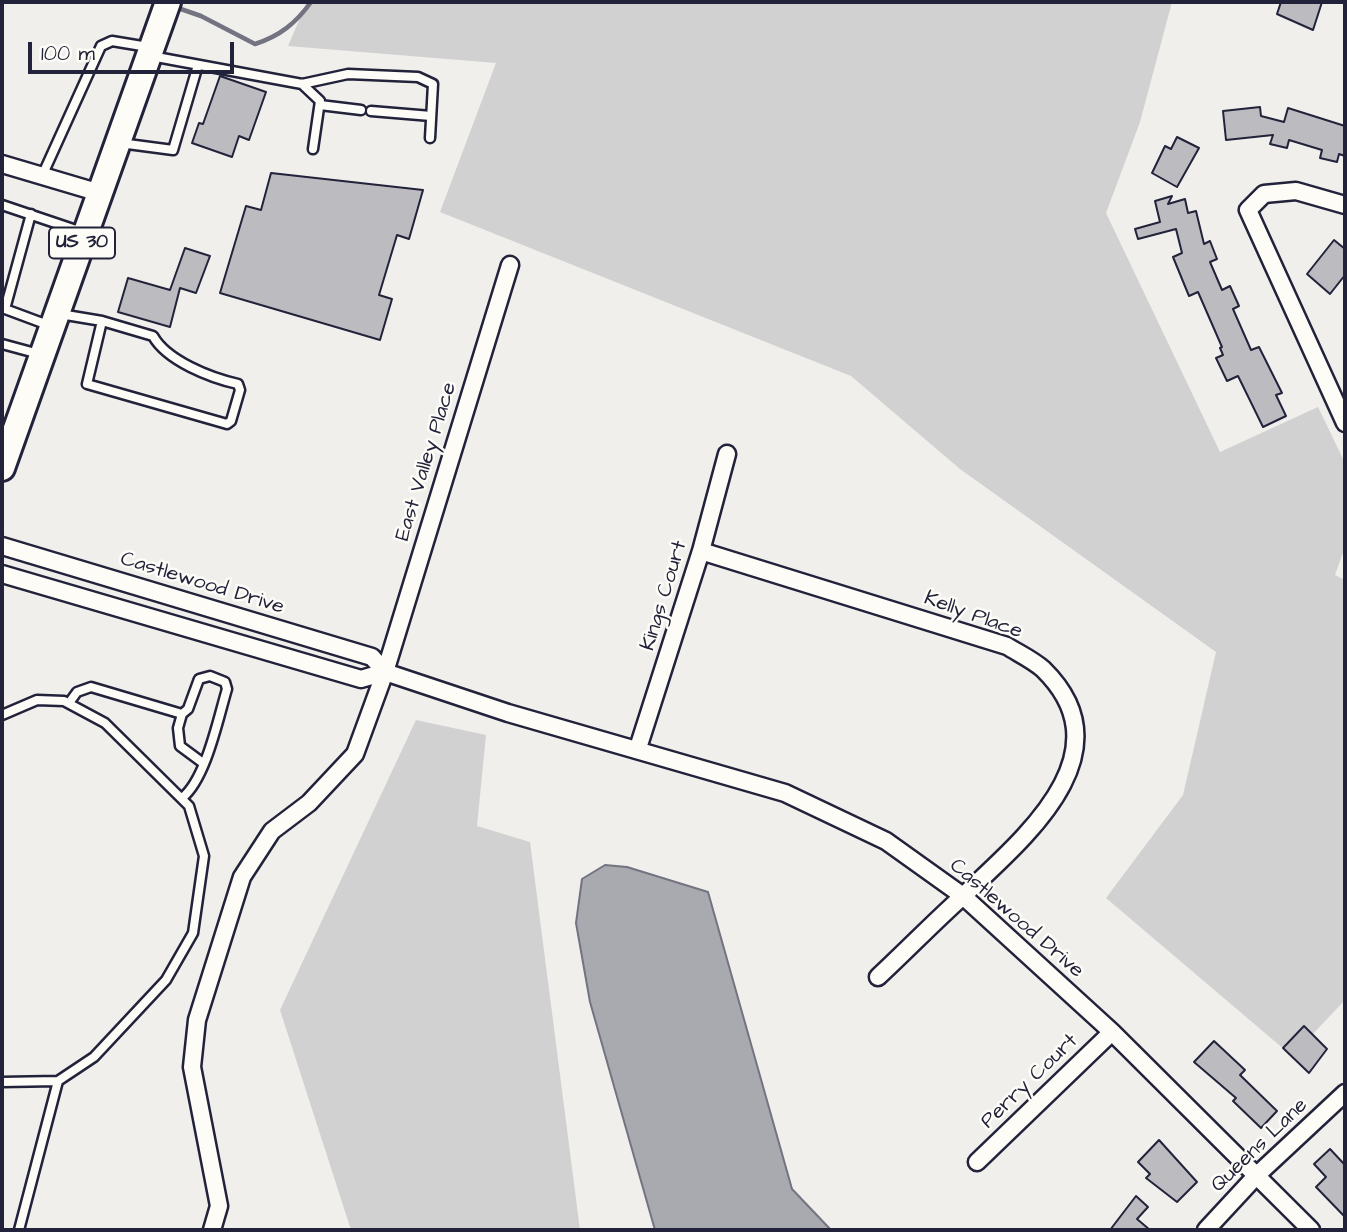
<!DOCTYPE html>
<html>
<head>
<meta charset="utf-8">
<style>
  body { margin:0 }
  #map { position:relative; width:1347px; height:1232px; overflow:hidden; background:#f0efec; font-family:"Architects Daughter",sans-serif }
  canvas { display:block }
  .frame { position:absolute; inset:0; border:4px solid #22223b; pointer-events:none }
  .scale { position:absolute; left:28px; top:42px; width:206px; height:32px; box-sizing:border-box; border:4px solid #22223b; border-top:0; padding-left:9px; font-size:21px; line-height:24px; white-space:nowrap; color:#22223b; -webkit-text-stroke:5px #fdfcf7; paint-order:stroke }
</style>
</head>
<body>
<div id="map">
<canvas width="1347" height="1232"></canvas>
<div class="frame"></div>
<div class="scale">100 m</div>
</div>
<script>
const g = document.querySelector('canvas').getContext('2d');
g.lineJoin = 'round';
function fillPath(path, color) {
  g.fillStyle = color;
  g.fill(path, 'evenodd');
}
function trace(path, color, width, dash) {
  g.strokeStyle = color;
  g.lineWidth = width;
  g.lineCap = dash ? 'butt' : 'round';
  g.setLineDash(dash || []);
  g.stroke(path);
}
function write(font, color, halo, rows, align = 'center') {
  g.font = font + ' "Architects Daughter",sans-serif';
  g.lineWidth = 5;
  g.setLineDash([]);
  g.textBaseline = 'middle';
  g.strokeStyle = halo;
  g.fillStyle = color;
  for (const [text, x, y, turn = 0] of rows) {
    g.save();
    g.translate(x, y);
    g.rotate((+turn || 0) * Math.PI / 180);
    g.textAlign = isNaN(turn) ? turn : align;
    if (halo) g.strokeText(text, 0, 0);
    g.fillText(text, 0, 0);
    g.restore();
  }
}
fillPath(new Path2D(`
  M307 2H1172L1140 122 1106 213 1220 452 1318 407 1345 463V547L1335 575 1345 580V1000L1292 1056 1106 898 1183 795 1216 652 960 469 851 376 440 212 496 63 288 46Z
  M416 720 486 735 477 826 530 842 580 1230H351L280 1010Z`), '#d2d1d1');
const water = new Path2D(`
  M605 865 627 867 708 892 792 1189 831 1230H655L590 1002 576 923 582 879Z`);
fillPath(water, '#a9a9b0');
trace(water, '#737381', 2);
trace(new Path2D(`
  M175 7 201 16 255 44C280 36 296 23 311 2`), '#737381', 4.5);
const building = new Path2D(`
  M1281 2H1322L1313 30 1277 14Z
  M220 76 266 92 249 140 239 136 232 157 192 143 199 123 203 124Z
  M1260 107 1261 116 1284 122 1288 108 1345 126V156L1339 154 1337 162 1320 158 1322 150 1289 140 1287 148 1270 144 1273 135 1226 140 1223 111Z
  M1177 137 1199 148 1177 187 1152 173 1165 146 1171 149Z
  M271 173 423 190 409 239 397 235 379 295 392 299 380 340 220 293 246 206 261 210Z
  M1172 196 1168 204 1185 199 1188 213 1196 211 1204 244 1210 241 1217 259 1210 262 1222 290 1230 286 1239 306 1233 309 1251 350 1259 347 1282 393 1276 395 1286 416 1263 427 1238 376 1227 381 1216 358 1223 355 1220 348 1222 347 1198 292 1189 296 1173 257 1182 253 1176 229 1138 239 1135 229 1160 222 1155 201Z
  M1334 240 1345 249V275L1330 294 1307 274Z
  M185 248 210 256 196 293 180 288 170 327 118 312 128 278 170 290Z
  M1304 1026 1327 1049 1309 1073 1283 1048Z
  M1214 1041 1245 1070 1240 1075 1277 1111 1261 1128 1233 1101 1236 1098 1194 1062Z
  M1159 1140 1197 1182 1177 1202 1146 1178 1150 1174 1138 1162Z
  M1330 1149 1345 1165V1217L1316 1187 1326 1177 1314 1164Z
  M1136 1196 1148 1207 1137 1219 1150 1230H1110Z`);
fillPath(building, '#bcbcc0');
trace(building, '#22223b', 2);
const lane = new Path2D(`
  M151 56 302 84 348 74 418 77 433 84 430 138
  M302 84 320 101 313 149
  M320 105 361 110
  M371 111 431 116
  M120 143 173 150 198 65
  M42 176 101 46 112 41 148 47
  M2 205 82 232
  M31 214 5 309 48 325
  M60 314 102 321 87 384 227 424 231 421 240 390 238 384C211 378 167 361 153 336L102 321
  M2 344 39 354
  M69 703 77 692 91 687 182 714 188 709 199 679 210 676 225 682 227 689C218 719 206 779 182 798
  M182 714 178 728 180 746 203 763
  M2 715 37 700 64 701 105 723 189 806 204 856 193 933 166 980 94 1057 58 1081 2 1082
  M19 1230 58 1081`);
const street = new Path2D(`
  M2 164 100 193
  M1345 205 1296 191 1264 194 1248 210 1345 423
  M2 546 372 657 385 672 508 713 785 793 886 841 963 896 1112 1032 1311 1230
  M701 551 1007 646C1018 653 1033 660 1043 669 1129 753 1023 839 963 896 934 922 907 950 878 977
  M2 574 361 679 385 672
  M638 748 701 551 727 454
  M977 1162 1112 1032
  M212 1230 219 1206 192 1067 197 1020 242 877 272 831 309 803 355 754 385 672 510 265
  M1206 1230 1256 1176 1345 1093`);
const primary = new Path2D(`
  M2 468 168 2`);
trace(lane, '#22223b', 13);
trace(street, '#22223b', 21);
trace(primary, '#22223b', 30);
trace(lane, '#fdfcf7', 8);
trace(street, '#fdfcf7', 16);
trace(primary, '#fdfcf7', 24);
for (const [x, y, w] of [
  [82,243,66]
]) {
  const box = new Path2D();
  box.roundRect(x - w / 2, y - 15.5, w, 31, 5);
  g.fillStyle = '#fdfcf7';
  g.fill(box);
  trace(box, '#22223b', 2);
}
write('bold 19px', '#22223b', null, [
  ["US 30",82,243]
]);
write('21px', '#22223b', '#fdfcf7', [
  ["East Valley Place",427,462,-73],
  ["Castlewood Drive",202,584,17],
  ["Kings Court",665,596,-73],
  ["Kelly Place",973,616,20],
  ["Castlewood Drive",1016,919,41],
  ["Perry Court",1030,1082,-44],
  ["Queens Lane",1260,1146,-44]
]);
</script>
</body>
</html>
